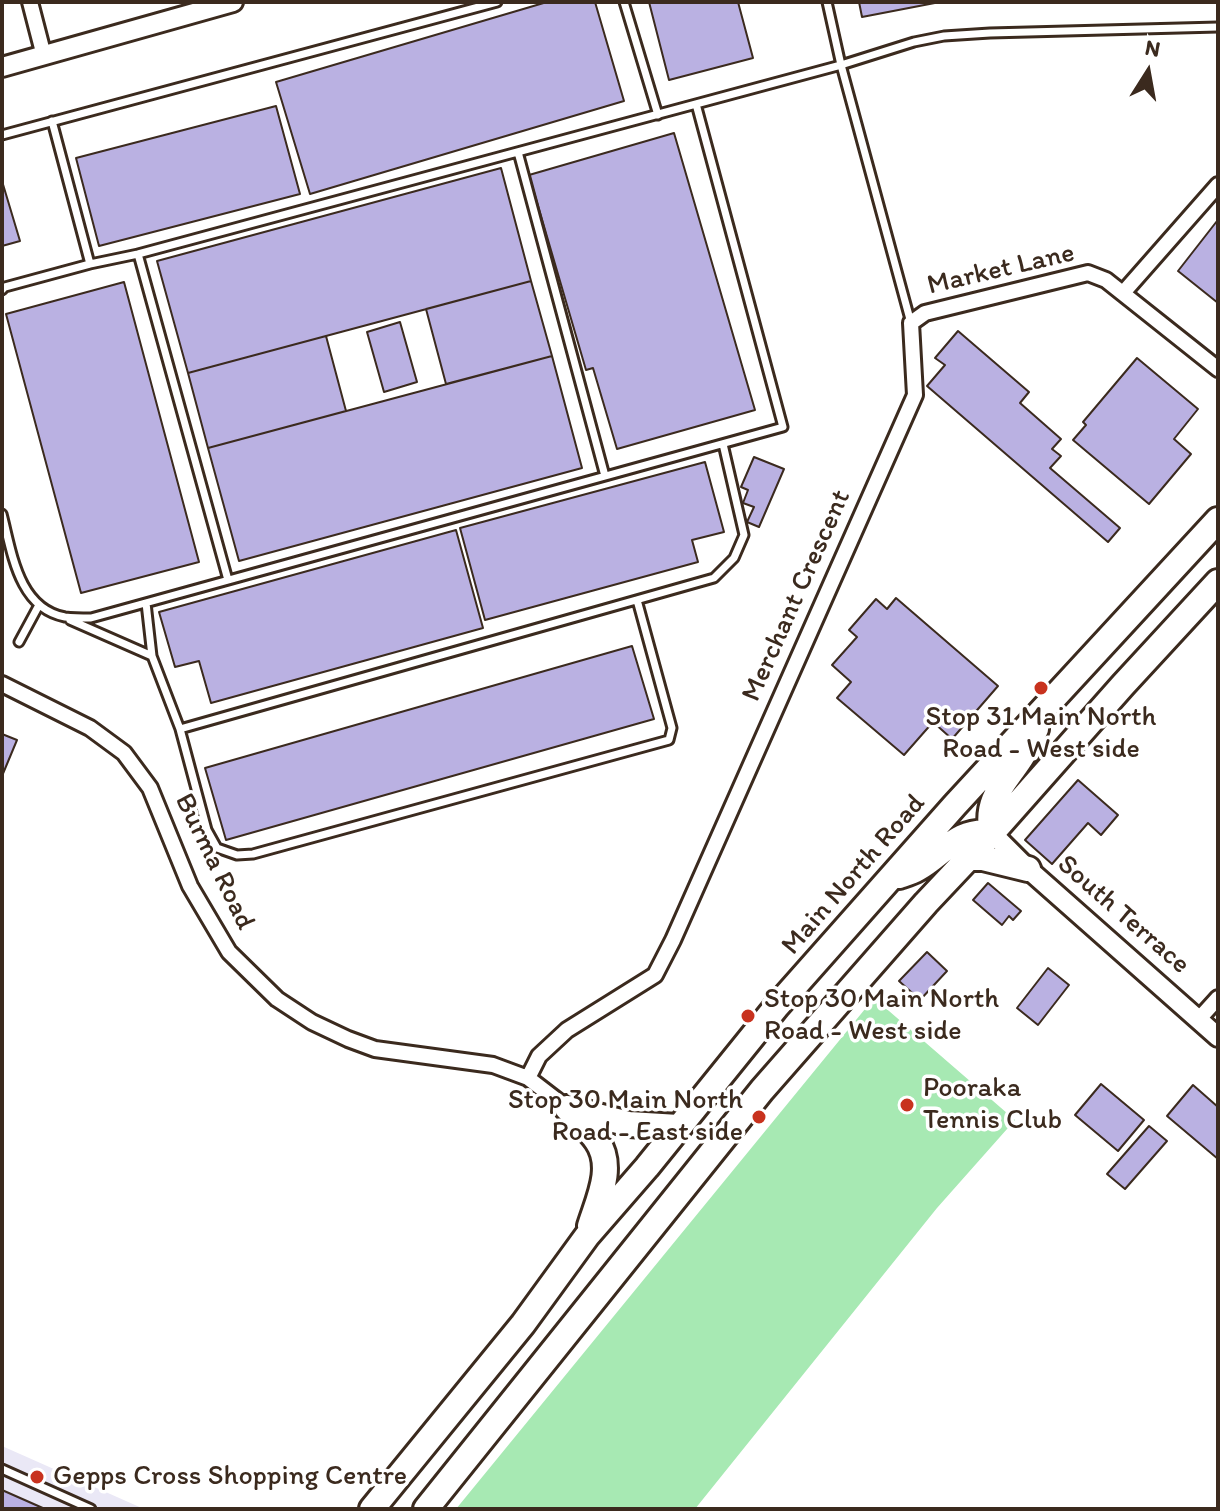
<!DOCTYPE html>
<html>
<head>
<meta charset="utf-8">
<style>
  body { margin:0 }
  #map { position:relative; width:1220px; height:1511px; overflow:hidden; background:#fff; font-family:Itim,sans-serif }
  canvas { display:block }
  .frame { position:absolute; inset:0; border:4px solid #3b2a1e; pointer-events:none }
  .north { position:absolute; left:1108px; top:32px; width:80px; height:80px; -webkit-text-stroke:6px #fff; paint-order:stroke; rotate:11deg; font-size:22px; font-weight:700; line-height:32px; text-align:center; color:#3b2a1e }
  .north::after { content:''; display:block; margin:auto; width:28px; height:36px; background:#3b2a1e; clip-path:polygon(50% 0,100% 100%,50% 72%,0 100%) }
</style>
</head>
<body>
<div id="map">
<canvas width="1220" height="1511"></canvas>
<div class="frame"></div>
<div class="north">N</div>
</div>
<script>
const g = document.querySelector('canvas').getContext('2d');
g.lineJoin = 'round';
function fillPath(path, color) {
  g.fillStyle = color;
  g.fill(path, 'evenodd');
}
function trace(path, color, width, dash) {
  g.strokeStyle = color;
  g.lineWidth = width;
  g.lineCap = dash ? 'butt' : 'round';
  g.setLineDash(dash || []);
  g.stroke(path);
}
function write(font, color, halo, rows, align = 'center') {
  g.font = font + ' Itim,sans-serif';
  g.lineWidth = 7;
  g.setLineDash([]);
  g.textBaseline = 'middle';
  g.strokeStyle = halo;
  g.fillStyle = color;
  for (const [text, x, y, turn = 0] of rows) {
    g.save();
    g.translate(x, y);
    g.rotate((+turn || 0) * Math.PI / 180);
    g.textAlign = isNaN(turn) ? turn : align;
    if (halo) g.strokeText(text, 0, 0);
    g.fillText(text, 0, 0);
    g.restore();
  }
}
fillPath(new Path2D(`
  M2 1446 144 1509H2Z`), '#eae8f6');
fillPath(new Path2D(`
  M874 998 1015 1120 937 1208 695 1509H456Z`), '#a7e9b3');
const building = new Path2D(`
  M547 2H595L624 101 310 194 276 82Z
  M649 2H738L753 58 669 80Z
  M859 2H940L862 17Z
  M276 106 300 194 99 246 76 158Z
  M674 133 755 410 617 449 593 368 586 370 529 175Z
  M501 168 531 281 188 373 157 261Z
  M2 181 20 241 2 246Z
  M1217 221 1218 222V303L1178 271Z
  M531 281 552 356 446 384 426 309Z
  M124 282 199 562 81 593 6 314Z
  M400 322 417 382 384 392 367 332Z
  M958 331 1029 392 1020 403 1061 439 1052 449 1061 456 1050 468 1120 528 1108 542 927 386 945 365 935 358Z
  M326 336 346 411 208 448 188 373Z
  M552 356 582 468 239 561 208 448Z
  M1137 358 1198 409 1174 439 1191 454 1149 504 1073 440 1086 425 1083 422Z
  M754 457 784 469 759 527 747 522 754 507 743 503 748 490 741 487Z
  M705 462 724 532 692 540 698 562 485 620 460 528Z
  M456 530 483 628 211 703 199 661 175 667 159 612Z
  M896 598 998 686 952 739 933 722 904 755 837 698 851 682 832 665 857 637 849 630 876 599 887 609Z
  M632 646 654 719 226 840 205 768Z
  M2 734 17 740 2 776Z
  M1078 780 1118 815 1101 835 1088 823 1052 864 1025 840Z
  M988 883 1021 911 1013 920 1009 916 1002 925 973 900Z
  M927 952 947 971 920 1000 899 981Z
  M1048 968 1069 985 1038 1025 1017 1008Z
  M1101 1084 1144 1120 1118 1151 1075 1115Z
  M1193 1085 1218 1107V1159L1167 1116Z
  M1149 1126 1167 1141 1125 1189 1107 1174Z
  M2 1490 45 1509H2Z`);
fillPath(building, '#bab1e2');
trace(building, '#3b2a1e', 2);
const service = new Path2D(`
  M624 2 658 115
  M827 2 841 65 911 323
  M52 121 90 264
  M2 135 497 2
  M518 152 605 476
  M138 254 228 580
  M2 290 5 287 90 264 138 254 841 65 914 42 944 36 990 33 1218 27
  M2 514C12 552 18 608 65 617 74 618 83 618 91 618L783 427 696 104
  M146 603 152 656
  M70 620 152 656 180 729 207 830 217 848 237 855 253 854 669 740 672 728 637 600
  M19 642 39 605
  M180 729 714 578 734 558 744 535 723 444
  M2 1469 91 1509`);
const minor = new Path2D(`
  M30 2 44 56
  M1123 293 1218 185
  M2 684 90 728 124 753 150 788 190 886 229 952 277 999 312 1022 348 1039 375 1049 493 1065 528 1078 567 1108
  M1199 1019 1218 998
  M528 1078 539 1056 567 1030 655 975 673 940 915 395 911 323 925 313 1088 273 1106 280 1218 369`);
const tertiary = new Path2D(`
  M2 67 233 2
  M992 833 1028 869 1218 1037`);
const trunk = new Path2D(`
  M992 833C984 800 1005 783 1021 758 1027 749 1031 739 1036 729
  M968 858H983L1028 869
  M899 876C905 874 912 872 917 869 944 854 957 828 992 833
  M567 1108C577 1119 589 1129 597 1141 615 1167 598 1200 590 1226
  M567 1108 629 1124 678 1127
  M372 1509 523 1324 587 1236 647 1167 777 1006 955 805 1218 520
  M426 1509 762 1090 926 903 992 833 1123 685 1218 582`);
trace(service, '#3b2a1e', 13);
trace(minor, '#3b2a1e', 20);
trace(tertiary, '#3b2a1e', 24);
trace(trunk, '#3b2a1e', 30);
trace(service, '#fff', 7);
trace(minor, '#fff', 14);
trace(tertiary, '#fff', 18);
trace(trunk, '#fff', 24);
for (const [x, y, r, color] of [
  [1041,688,8,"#c8321e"],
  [748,1016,8,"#c8321e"],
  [907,1105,8,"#c8321e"],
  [759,1117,8,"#c8321e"],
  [37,1477,8,"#c8321e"]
]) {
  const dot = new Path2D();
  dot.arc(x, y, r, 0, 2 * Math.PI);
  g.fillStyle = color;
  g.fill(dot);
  trace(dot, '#fff', 3);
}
write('28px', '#3b2a1e', '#fff', [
  ["Market Lane",1001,270,-13],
  ["Merchant Crescent",797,596,-66],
  ["Burma Road",214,862,64],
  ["Main North Road",854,875,-49],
  ["South Terrace",1123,915,41]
]);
write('28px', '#3b2a1e', '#fff', [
  ["Stop 31 Main North",1041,718,"center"],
  ["Road - West side",1041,750,"center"],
  ["Stop 30 Main North",764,1000],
  ["Road - West side",764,1032],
  ["Pooraka",923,1089],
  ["Tennis Club",923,1121],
  ["Stop 30 Main North",743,1101,"right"],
  ["Road - East side",743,1133,"right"],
  ["Gepps Cross Shopping Centre",53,1477]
], 'left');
</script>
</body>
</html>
